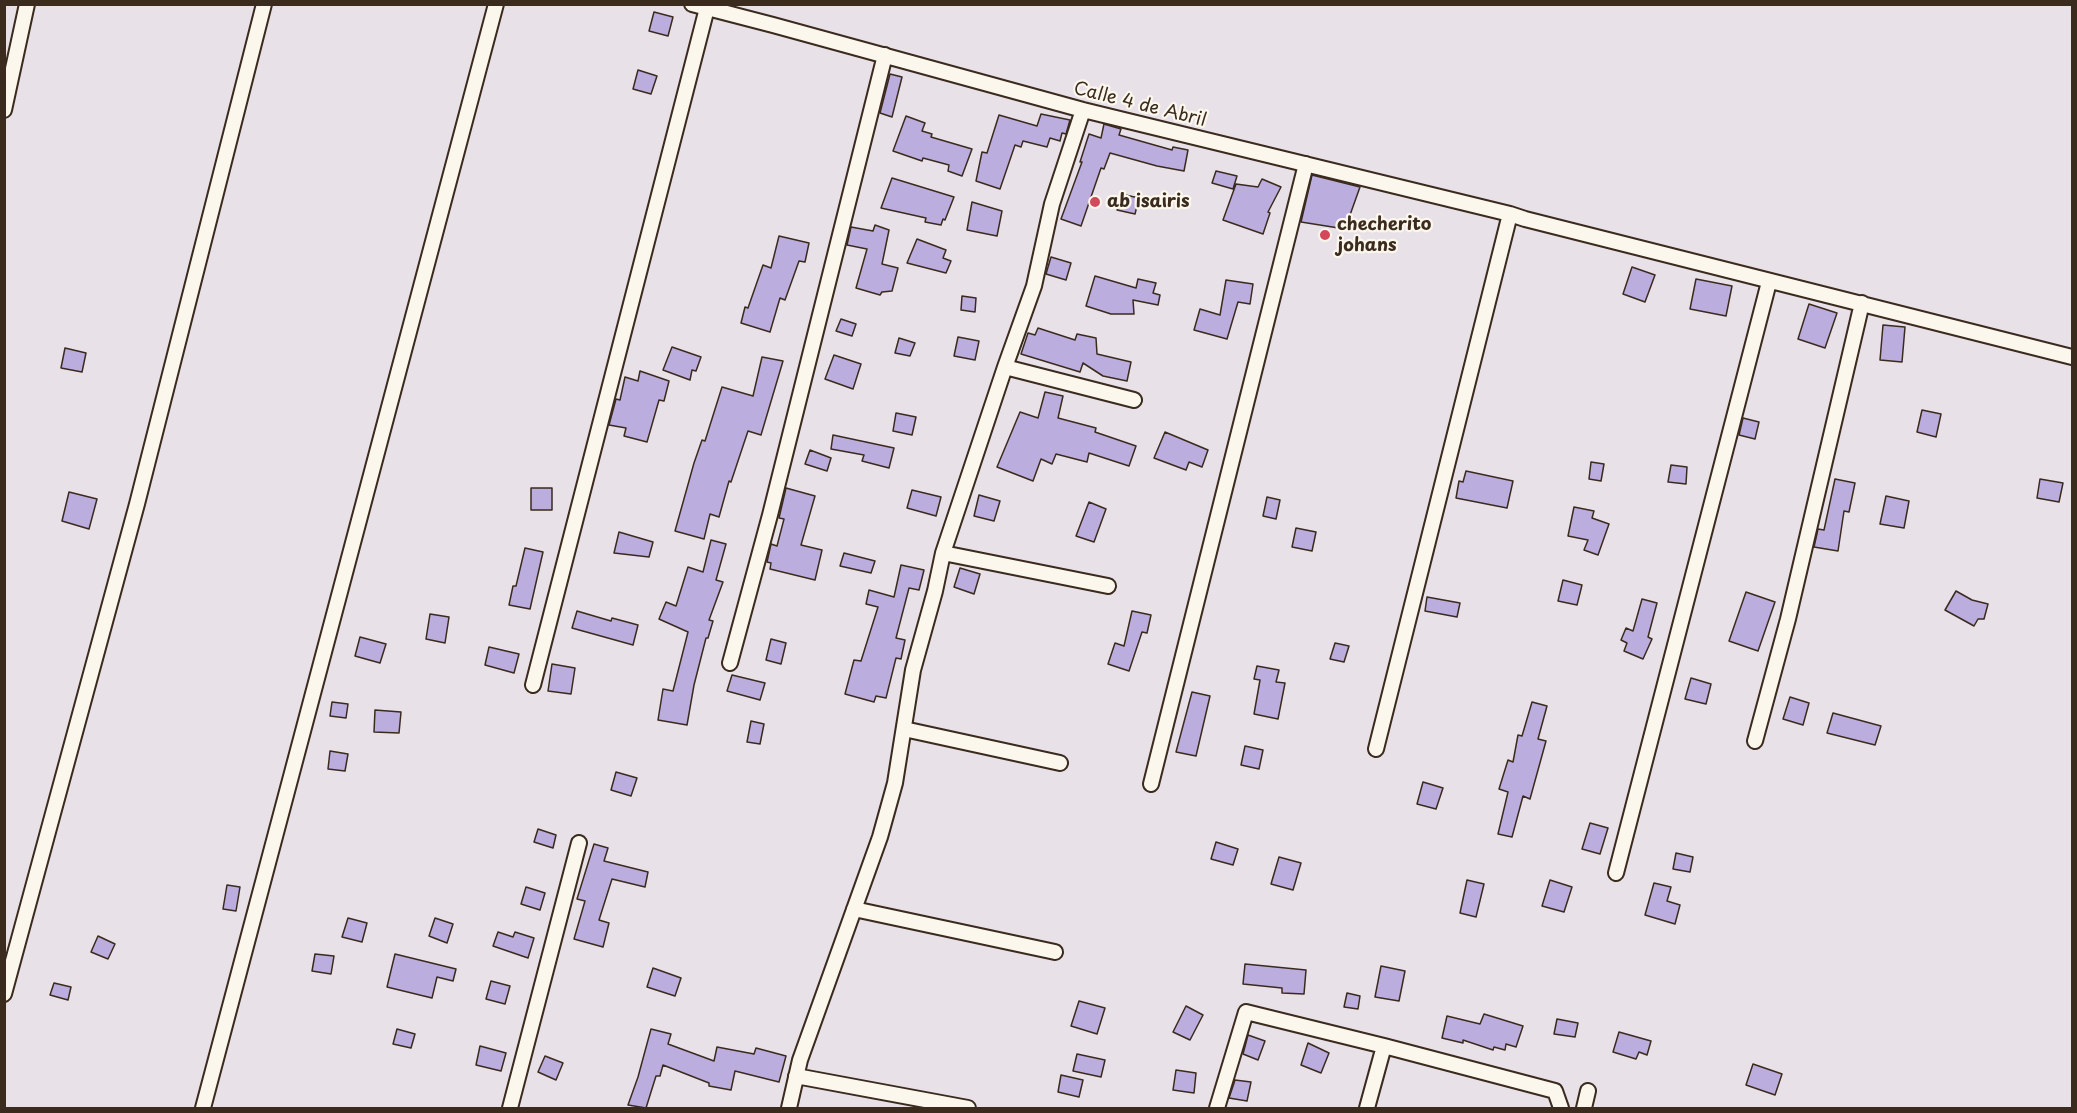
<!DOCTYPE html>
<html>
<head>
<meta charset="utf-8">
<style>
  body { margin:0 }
  #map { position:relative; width:2077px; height:1113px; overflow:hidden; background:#e8e1e8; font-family:"Playpen Sans",sans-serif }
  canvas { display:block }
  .frame { position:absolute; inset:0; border:6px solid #3b2a1e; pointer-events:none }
</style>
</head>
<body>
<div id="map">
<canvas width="2077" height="1113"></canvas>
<div class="frame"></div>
</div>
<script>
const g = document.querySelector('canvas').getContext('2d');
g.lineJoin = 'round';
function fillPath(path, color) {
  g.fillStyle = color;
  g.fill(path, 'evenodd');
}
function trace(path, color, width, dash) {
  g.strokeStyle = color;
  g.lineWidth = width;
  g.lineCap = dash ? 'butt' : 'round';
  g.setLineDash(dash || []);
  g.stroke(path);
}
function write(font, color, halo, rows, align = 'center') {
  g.font = font + ' "Playpen Sans",sans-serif';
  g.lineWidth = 4.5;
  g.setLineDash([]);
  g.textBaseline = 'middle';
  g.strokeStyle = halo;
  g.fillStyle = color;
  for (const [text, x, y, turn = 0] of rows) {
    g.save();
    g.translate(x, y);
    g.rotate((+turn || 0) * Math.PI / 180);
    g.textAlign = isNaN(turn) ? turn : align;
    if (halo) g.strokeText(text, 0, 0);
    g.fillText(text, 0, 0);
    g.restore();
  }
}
const building = new Path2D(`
  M654 12 673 17 668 36 649 31Z
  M638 70 657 76 651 94 633 89Z
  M890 74 902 77 892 117 880 113Z
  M1041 114 1070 120 1066 134 1062 133 1060 141 1050 138 1047 147 1023 141 1021 147 1015 145 1000 189 976 181 982 152 987 153 999 115 1037 126Z
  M906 116 925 123 922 131 932 134 931 137 972 149 962 176 948 171 949 165 923 158 922 161 893 151Z
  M1104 124 1121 129 1119 135 1172 150 1173 147 1188 150 1184 171 1157 166 1110 153 1104 169 1101 168 1081 226 1061 219 1082 162H1080L1089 134 1101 138Z
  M1216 171 1237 176 1233 189 1212 183Z
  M1312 175 1360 187 1345 229 1301 222Z
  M892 178 954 197 945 220 943 219 941 225 925 222 926 218 881 208Z
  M1262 179 1281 187 1268 212 1270 213 1263 234 1223 220 1236 184 1258 187Z
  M1121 194 1139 198 1135 214 1117 210Z
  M972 202 1002 211 997 236 967 230Z
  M875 225 889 230 882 264 898 268 892 291 882 292 880 295 856 288 867 249 847 245 851 227 873 231Z
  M779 236 809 243 805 262 799 261 785 300 780 298 770 332 741 323 745 307 748 308 763 265 771 268Z
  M917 239 946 250 943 258 951 261 946 273 907 263Z
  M1051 257 1071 263 1066 280 1046 274Z
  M1632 267 1655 275 1645 302 1623 294Z
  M1095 276 1136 288 1138 279 1156 283 1153 293 1160 295 1158 305 1133 300 1134 314H1111L1086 306Z
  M1696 279 1732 286 1726 316 1690 309Z
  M1226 280 1253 284 1250 304 1238 302 1227 339 1194 330 1200 309 1220 315Z
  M962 296 976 298 975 312 961 310Z
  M1809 304 1837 313 1825 348 1798 339Z
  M841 319 856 324 852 336 836 331Z
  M1883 325 1905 327 1902 362 1880 360Z
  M1038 328 1075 340 1077 334 1096 338 1097 354 1131 362 1127 381 1103 376 1083 363 1080 372 1021 354 1028 333 1035 335Z
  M958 337 979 341 975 360 954 356Z
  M899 338 915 343 910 356 895 353Z
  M672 347 701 357 696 371 692 370 690 380 663 370Z
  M65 348 86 353 82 372 61 368Z
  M834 355 861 364 853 389 825 379Z
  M762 357 783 361 761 435 748 431 731 482 729 481 719 517 710 514 704 539 675 531 694 463 702 440 705 441 722 387 753 396Z
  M640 371 669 381 664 401 659 400 647 442 624 436 626 428 609 425 616 399 620 400 625 377 638 381Z
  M1045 392 1063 396 1058 418 1096 428 1095 432 1136 446 1129 466 1089 453 1087 462 1056 454 1052 464 1041 459 1033 481 997 467 1020 412 1038 418Z
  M1922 410 1941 414 1936 437 1917 432Z
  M896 413 916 417 912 435 893 431Z
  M1743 418 1759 422 1755 439 1739 435Z
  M1165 432 1208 450 1202 467 1189 462 1186 470 1154 458Z
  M833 435 894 448 889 468 862 461 864 455 831 449Z
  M810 450 831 458 827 471 805 464Z
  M1591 462 1604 464 1601 481 1589 479Z
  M1671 465 1687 467 1686 484 1668 482Z
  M1466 471 1513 481 1507 508 1456 498 1459 481 1463 482Z
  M1835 479 1855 483 1849 512 1844 511 1838 551 1814 547 1818 529 1824 530Z
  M2040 479 2063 483 2059 502 2037 498Z
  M531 488H552V510H531Z
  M786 488 815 496 801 545 822 550 815 580 770 569 771 563 767 562 771 544 777 546 784 519 779 518Z
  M912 490 941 497 936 516 907 508Z
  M69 492 97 499 89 529 62 521Z
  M979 495 1000 501 994 521 974 516Z
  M1886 496 1909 501 1904 528 1880 524Z
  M1267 497 1280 500 1276 519 1263 516Z
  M1089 502 1106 509 1094 542 1076 536Z
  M1574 507 1594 511 1592 518 1609 524 1598 555 1584 550 1588 540 1568 536Z
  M1296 528 1316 532 1312 551 1292 547Z
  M619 532 653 542 649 557 614 553Z
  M711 540 726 544 716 580 723 582 709 620 713 621 708 638H706L694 685 687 725 658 720 663 689 673 691 688 632 659 619 666 602 676 606 688 567 703 572Z
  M525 548 543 552 530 609 509 605 513 586H516Z
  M844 553 875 561 871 573 840 566Z
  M901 565 924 570 919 590 909 588 896 638 905 640 901 659 896 658 886 698 876 696 874 702 845 694 854 660 861 661 878 607 866 604 869 590 894 597Z
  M960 568 980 574 974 594 954 587Z
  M1563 580 1582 585 1577 605 1558 601Z
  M1956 591 1972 600 1988 604 1984 619H1978L1974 626 1945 610Z
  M1746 592 1775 602 1758 651 1729 641Z
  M1427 597 1460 603 1457 617 1425 611Z
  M1642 599 1657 603 1648 637 1652 639 1643 659 1624 651 1627 643 1621 640 1626 628 1633 631Z
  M577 611 611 621 612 618 638 625 633 645 572 628Z
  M1132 611 1151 615 1147 633 1142 632 1129 671 1108 664 1115 643 1124 646Z
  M430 614 449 617 445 643 426 639Z
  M360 637 386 644 380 663 355 656Z
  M771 639 786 643 781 664 766 660Z
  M1335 643 1349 646 1344 662 1330 659Z
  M489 647 519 654 514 673 485 665Z
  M552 664 575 668 571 694 548 691Z
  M1257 666 1279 670 1276 682 1285 683 1278 719 1254 714 1260 680 1254 679Z
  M732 675 765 683 760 700 727 691Z
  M1691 678 1711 684 1706 704 1685 699Z
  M1192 692 1210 696 1196 756 1176 752Z
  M1790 697 1809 703 1803 725 1783 719Z
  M332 702 348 704 346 718 330 716Z
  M1532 702 1547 706 1538 739 1546 741 1530 799 1523 796 1512 837 1498 834 1508 792 1499 789 1508 760 1513 762 1518 735 1522 736Z
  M375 710 401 712 399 733 374 732Z
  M1833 713 1881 726 1875 745 1827 733Z
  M751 721 764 724 760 744 747 742Z
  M1245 746 1263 750 1259 769 1241 765Z
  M330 751 348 754 345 771 328 769Z
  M616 772 637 778 631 796 611 790Z
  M1423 782 1443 788 1436 809 1417 804Z
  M1590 823 1608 828 1600 854 1582 849Z
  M538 829 556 835 553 848 534 842Z
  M1216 842 1238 849 1233 865 1211 859Z
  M594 844 608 848 604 861 648 872 645 887 612 879 599 920 609 923 603 947 574 939 585 901 577 899Z
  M1676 853 1693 857 1690 872 1673 869Z
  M1279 857 1301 863 1293 890 1271 884Z
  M1467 880 1484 884 1476 917 1460 913Z
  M1550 880 1572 887 1564 912 1542 906Z
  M1654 883 1671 887 1667 901 1680 905 1675 924 1645 915Z
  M227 885 240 887 236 911 223 909Z
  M526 887 545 893 540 910 521 904Z
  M348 918 367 923 362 942 342 937Z
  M435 918 453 924 447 943 429 936Z
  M498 932 513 937 515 932 534 938 528 958 493 946Z
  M98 936 115 944 108 959 91 952Z
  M315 954 334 956 331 974 312 971Z
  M395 954 456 969 453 981 437 977 432 998 387 987Z
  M1245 964 1306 970 1304 994 1282 993V988L1243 984Z
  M1381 966 1405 971 1399 1001 1375 997Z
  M653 968 681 978 675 996 647 987Z
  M491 981 510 986 505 1004 486 999Z
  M54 983 71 987 68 1000 50 995Z
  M1347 993 1360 996 1358 1009 1344 1007Z
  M1079 1001 1105 1008 1097 1034 1071 1026Z
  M1186 1006 1203 1015 1190 1040 1173 1032Z
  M1484 1014 1523 1026 1516 1047 1506 1044 1505 1050 1494 1047 1493 1050 1463 1040V1043L1442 1038 1447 1016 1480 1024Z
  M1557 1019 1578 1023 1575 1037 1554 1034Z
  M397 1029 415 1034 411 1048 393 1044Z
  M651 1029 671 1034 668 1044 714 1061 717 1047 754 1054 756 1048 786 1056 779 1082 735 1071 731 1090 709 1086V1083L663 1065 660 1076H656L646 1108 628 1105 638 1077Z
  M1619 1032 1651 1041 1647 1055 1639 1052 1636 1059 1613 1052Z
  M1248 1035 1265 1041 1258 1060 1243 1054Z
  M1308 1043 1329 1053 1321 1073 1301 1065Z
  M480 1046 506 1053 501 1071 476 1065Z
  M1077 1054 1105 1060 1101 1077 1073 1071Z
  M545 1056 563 1063 556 1080 538 1072Z
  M1753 1064 1782 1074 1775 1095 1746 1085Z
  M1176 1070 1196 1073 1194 1093 1173 1090Z
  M1061 1075 1083 1080 1079 1097 1058 1092Z
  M1235 1080 1251 1082 1247 1101 1229 1098Z`);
fillPath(building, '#bbadde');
trace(building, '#3b2a1e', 1.5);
const street = new Path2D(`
  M692 4 773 25 1083 110 1510 214 1525 219 2072 357
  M4 110 27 4
  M1005 367 1134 400
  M943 553 1108 586
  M730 663 770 515 885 55
  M533 685 707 8
  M904 729 1060 763
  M1755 741 1788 619 1862 303
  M1376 749 1510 214
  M1151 784 1306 164
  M1616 873 1769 282
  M854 909 1055 952
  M4 994 137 504 264 4
  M1384 1046 1555 1091 1561 1108
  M796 1076 968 1108
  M203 1108 496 4
  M510 1108 579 843
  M789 1108 800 1060 880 837 895 783 913 670 935 591 943 553 1005 367 1034 286 1052 204 1083 110
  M1217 1108 1246 1012 1384 1046 1367 1108
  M1584 1108 1588 1091`);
trace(street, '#3b2a1e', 18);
trace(street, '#fbf7ec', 14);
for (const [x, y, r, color] of [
  [1095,202,6,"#d1495b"],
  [1325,235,6,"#d1495b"]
]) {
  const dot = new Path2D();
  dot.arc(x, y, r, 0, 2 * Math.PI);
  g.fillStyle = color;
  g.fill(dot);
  trace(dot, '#fbf7ec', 2);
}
write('18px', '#3b2a1e', '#fbf7ec', [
  ["Calle 4 de Abril",1140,105,14]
]);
write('bold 18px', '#3b2a1e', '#fbf7ec', [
  ["ab isairis",1107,202],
  ["checherito",1337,225],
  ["johans",1337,246]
], 'left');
</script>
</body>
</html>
